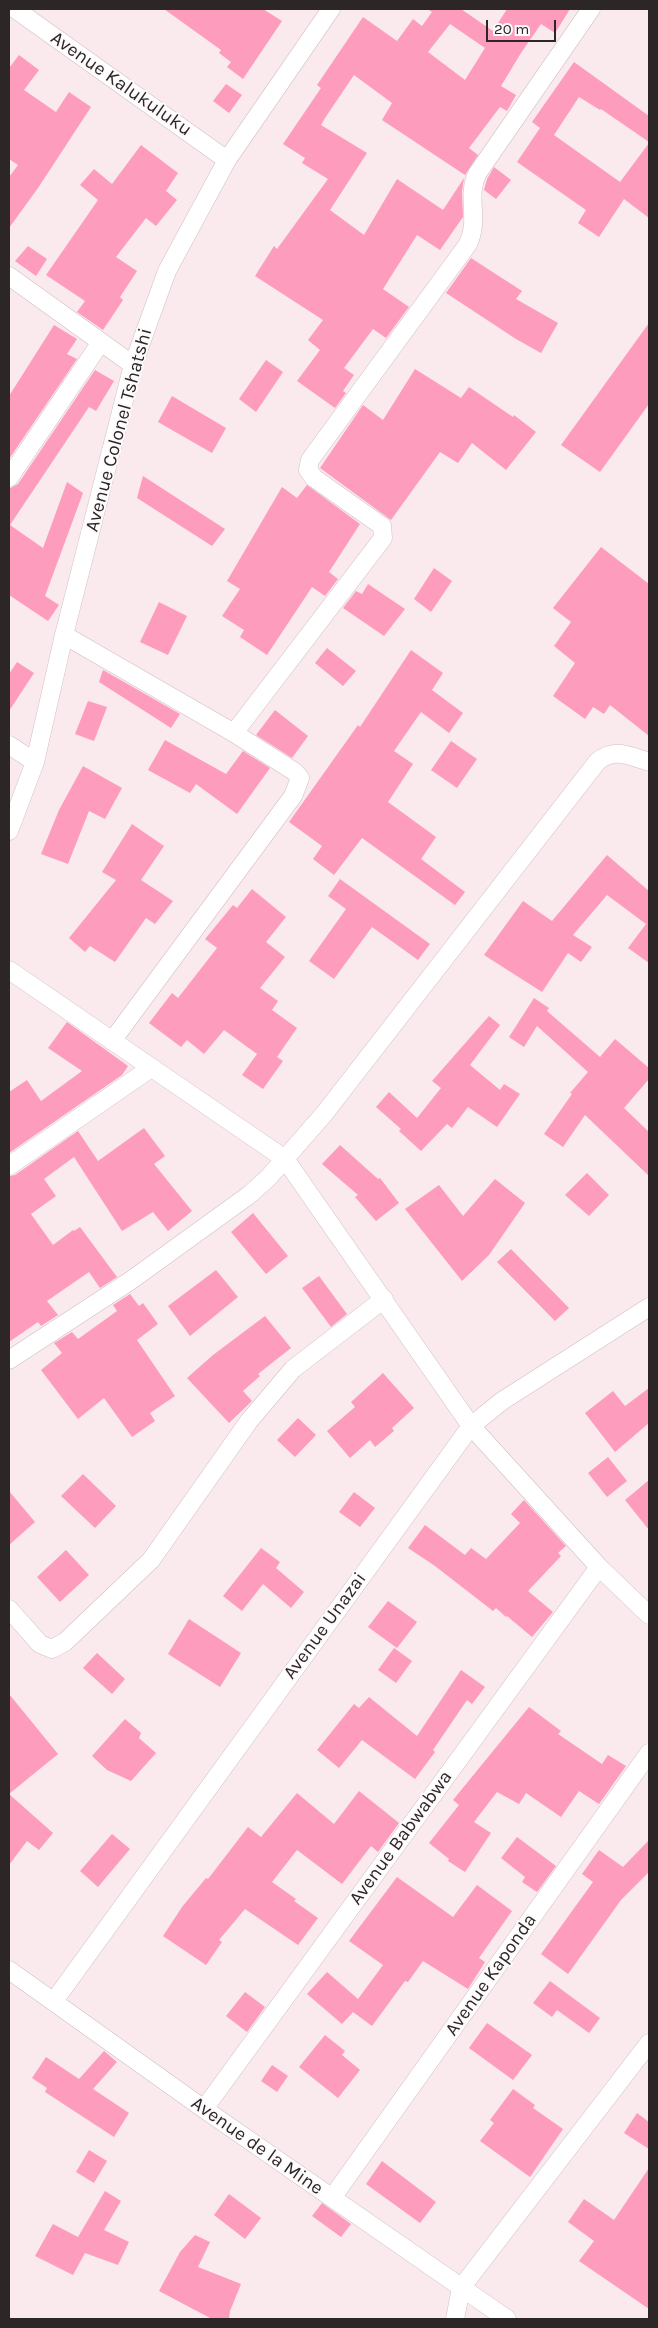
<!DOCTYPE html>
<html>
<head>
<meta charset="utf-8">
<style>
  body { margin:0 }
  #map { position:relative; width:658px; height:2328px; overflow:hidden; background:#fae9ed; font-family:Karla,sans-serif }
  canvas { display:block }
  .frame { position:absolute; inset:0; border:10px solid #2c2627; pointer-events:none }
  .scale { position:absolute; left:486px; top:20px; width:70px; height:22px; box-sizing:border-box; border:2px solid #2c2627; border-top:0; padding-left:6px; font-size:15px; line-height:18px; white-space:nowrap; color:#2c2627; -webkit-text-stroke:4px #fdfafb; paint-order:stroke }
</style>
</head>
<body>
<div id="map">
<canvas width="658" height="2328"></canvas>
<div class="frame"></div>
<div class="scale">20 m</div>
</div>
<script>
const g = document.querySelector('canvas').getContext('2d');
g.lineJoin = 'round';
function fillPath(path, color) {
  g.fillStyle = color;
  g.fill(path, 'evenodd');
}
function trace(path, color, width, dash) {
  g.strokeStyle = color;
  g.lineWidth = width;
  g.lineCap = dash ? 'butt' : 'round';
  g.setLineDash(dash || []);
  g.stroke(path);
}
function write(font, color, halo, rows, align = 'center') {
  g.font = font + ' Karla,sans-serif';
  g.lineWidth = 4;
  g.setLineDash([]);
  g.textBaseline = 'middle';
  g.strokeStyle = halo;
  g.fillStyle = color;
  for (const [text, x, y, turn = 0] of rows) {
    g.save();
    g.translate(x, y);
    g.rotate((+turn || 0) * Math.PI / 180);
    g.textAlign = isNaN(turn) ? turn : align;
    if (halo) g.strokeText(text, 0, 0);
    g.fillText(text, 0, 0);
    g.restore();
  }
}
fillPath(new Path2D(`
  M164 9H263L282 21 243 79 227 67 231 62 219 53 221 50Z
  M427 9H461L493 31 507 9H570L555 33 541 24 521 53 501 86 516 95 507 111 500 107 469 148 478 155 465 175 382 120 392 103 354 75 325 118 321 125 367 153 330 210 364 235 397 179 443 210 464 178 462 191 463 217 440 250 417 235 383 289 409 307 386 338 373 329 344 368 354 375 343 391 346 393 335 408 297 381 320 350 308 340 323 320 255 276 274 246 277 249 328 179 302 163 305 158 283 144 321 88 317 85 363 17 397 41 413 19 422 26 432 12ZM450 24 485 48 465 80 428 52Z
  M19 55 39 70 24 90 56 112 69 92 91 107 38 188 9 228V177L18 165 9 159V68Z
  M574 62 649 116V142L601 109 600 110 579 97 554 135 620 182 649 143V218L624 199 599 237 578 223 586 210 517 162 540 128 532 122Z
  M226 84 242 95 229 113 213 101Z
  M141 145 178 173 166 191 177 200 156 226 146 218 116 257 137 271 120 297 123 300 103 330 77 312 85 301 46 275 98 200 80 185 94 169 112 184Z
  M494 167 511 180 496 199 484 190 487 179Z
  M28 246 47 259 36 276 15 261Z
  M471 258 522 291 516 299 558 323 541 353 516 339 446 293Z
  M649 323V404L600 472 561 445Z
  M54 325 77 339 67 354 77 359 9 459V396Z
  M266 360 283 372 256 412 239 399Z
  M415 369 461 398 469 387 513 417 514 415 536 432 506 470 472 443 458 463 440 452 391 520 320 468 363 405 383 420Z
  M95 370 114 381 96 411 89 407 10 525 43 548 67 482 83 493 45 596 59 605 48 621 9 595V489L18 484Z
  M172 396 226 428 212 453 158 422Z
  M143 476 225 529 212 546 137 498Z
  M307 485 360 524 329 572 338 579 325 596 312 587 267 655 240 637 244 630 222 616 240 589 227 581 282 487 297 498Z
  M601 547 649 584V736L610 705 604 714 593 707 585 719 553 696 575 663 554 646 571 622 553 608Z
  M434 568 452 581 431 612 414 599Z
  M368 584 405 609 384 636 343 608 356 591 362 594Z
  M159 602 187 616 168 655 140 642Z
  M327 648 356 671 343 686 315 663Z
  M411 650 443 673 432 690 463 713 449 733 421 712 394 751 413 764 388 802 436 837 421 859 465 892 455 905 362 838 334 875 313 859 322 846 289 822 358 725 360 727Z
  M17 662 34 673 9 711V674Z
  M103 670 180 714 171 728 99 682Z
  M88 701 107 707 94 741 75 734Z
  M275 710 308 736 292 758 256 735Z
  M165 740 226 774 243 751 270 768 237 814 196 784 190 793 148 770Z
  M451 741 477 759 457 788 431 770Z
  M83 766 122 788 105 819 89 811 68 864 41 854 59 810Z
  M132 824 164 846 141 880 173 901 155 924 146 918 115 962 90 946 85 952 69 938 116 880 102 872Z
  M607 855 649 891V963L628 948 646 924 607 895 573 935 592 947 581 962 568 953 542 992 484 955 523 901 552 921Z
  M340 879 430 944 418 960 372 927 334 979 309 961 346 909 328 896Z
  M252 889 286 917 266 942 285 957 260 988 278 1001 272 1010 297 1028 277 1057 283 1061 263 1089 242 1075 257 1054 224 1030 204 1054 187 1040 181 1047 149 1023 172 993 178 998 217 948 205 939 233 905 237 908Z
  M534 998 549 1008 547 1011 600 1057 615 1039 649 1068V1079L624 1108 649 1132V1176L585 1115 563 1147 544 1134 572 1094 570 1093 588 1072 537 1026 524 1047 509 1037Z
  M489 1016 500 1025 470 1065 500 1090 504 1084 520 1094 497 1127 468 1107 452 1128 447 1124 421 1151 399 1131 401 1129 376 1107 389 1092 417 1118 441 1088 432 1081Z
  M67 1022 128 1066 122 1075 9 1153V1092L27 1080 41 1101 82 1071 48 1048Z
  M144 1128 165 1156 154 1164 192 1211 168 1231 153 1212 122 1231 74 1157 44 1179 56 1196 31 1214 53 1245 73 1230 74 1231 80 1227 117 1277 100 1288 89 1272 47 1301 58 1315 41 1326 38 1322 9 1342V1176L15 1175 78 1131 98 1161Z
  M340 1145 378 1179 380 1178 399 1203 376 1221 355 1197 358 1195 322 1164Z
  M587 1173 609 1195 589 1216 565 1195Z
  M495 1179 525 1203 489 1255 462 1281 405 1209 439 1185 463 1216Z
  M253 1213 288 1256 266 1274 231 1232Z
  M511 1249 569 1308 555 1321 497 1262Z
  M216 1270 238 1297 190 1336 168 1306Z
  M319 1276 347 1314 331 1327 302 1288Z
  M130 1294 139 1306 143 1303 158 1324 137 1340 175 1396 150 1413 155 1421 132 1437 104 1398 78 1419 41 1370 62 1353 54 1343 72 1332 78 1339 117 1311 113 1305Z
  M265 1316 291 1348 258 1374 260 1376 243 1391 252 1401 229 1423 187 1378 213 1355Z
  M383 1373 414 1408 392 1428 394 1431 375 1447 370 1440 350 1458 327 1431 355 1407 351 1402Z
  M649 1388V1423L615 1452 585 1413 613 1391 625 1406Z
  M298 1418 316 1435 295 1457 277 1440Z
  M608 1457 627 1481 607 1497 588 1473Z
  M83 1474 116 1506 95 1528 61 1496Z
  M649 1480V1530L625 1500Z
  M9 1491 35 1522 9 1545Z
  M354 1492 375 1508 360 1527 339 1512Z
  M524 1500 566 1546 558 1553 561 1556 528 1591 553 1612 532 1637 507 1616 506 1617 496 1608 493 1611 435 1566 408 1548 425 1525 465 1555 471 1548 486 1559 520 1523 511 1514Z
  M261 1548 280 1562 276 1568 304 1592 291 1608 263 1584 242 1611 223 1596Z
  M66 1550 89 1575 60 1602 37 1577Z
  M388 1601 417 1622 397 1648 368 1627Z
  M189 1619 241 1653 220 1687 168 1654Z
  M394 1648 412 1661 396 1683 378 1670Z
  M97 1653 125 1679 112 1694 83 1668Z
  M461 1670 485 1687 472 1704 467 1700 433 1750 435 1752 415 1779 362 1740 339 1768 317 1750 354 1704 359 1708 369 1697 417 1736Z
  M9 1694 58 1754 9 1794 53 1833 39 1850 27 1841 9 1865Z
  M529 1707 561 1731 558 1734 602 1764 608 1755 626 1766 599 1804 579 1791 561 1817 526 1793 519 1804 497 1792 474 1822 491 1833 465 1872 448 1861 449 1859 429 1843 459 1805 453 1800Z
  M125 1719 141 1733 139 1738 156 1753 131 1781 107 1770 92 1756Z
  M359 1791 399 1823 378 1852 371 1846 342 1884 297 1850 272 1882 296 1899 294 1901 318 1918 298 1945 245 1909 219 1940 222 1942 206 1965 163 1936 182 1907 206 1878 208 1879 248 1827 261 1837 297 1793 334 1824Z
  M112 1834 130 1849 98 1887 80 1871Z
  M517 1837 556 1866 537 1892 522 1882 525 1877 501 1858Z
  M649 1840V1872L621 1900 568 1974 541 1954 593 1882 582 1874 599 1850 623 1867Z
  M397 1877 453 1917 477 1885 512 1911 479 1958 485 1962 468 1989 423 1961 408 1982 405 1981 372 2026 353 2012 342 2024 307 1994 327 1972 358 1999 383 1965 349 1941Z
  M550 1981 600 2018 589 2033 557 2010 552 2017 533 2003Z
  M245 1992 265 2007 247 2032 226 2016Z
  M487 2023 532 2055 513 2080 469 2048Z
  M325 2035 345 2051 342 2055 360 2070 338 2098 299 2067Z
  M104 2051 117 2062 93 2089 129 2113 114 2137 45 2092 47 2088 32 2078 46 2057 79 2079Z
  M272 2065 288 2076 277 2092 261 2081Z
  M513 2089 535 2105 533 2108 563 2129 530 2177 480 2141 494 2123 490 2120Z
  M637 2113 649 2122V2149L624 2133Z
  M89 2150 107 2161 94 2183 76 2172Z
  M382 2161 436 2202 420 2223 366 2184Z
  M649 2168V2309L579 2261 594 2241 568 2222 584 2199 614 2220Z
  M105 2191 121 2201 104 2230 129 2242 118 2265 85 2253 73 2275 35 2256 53 2224 78 2237Z
  M229 2194 261 2218 245 2239 214 2215Z
  M322 2203 351 2224 341 2237 312 2216Z
  M195 2235 210 2242 198 2267 241 2284 230 2311 229 2319H212L159 2291 180 2252Z`), '#fe9cbd');
const street = new Path2D(`
  M15 9 227 160
  M9 276 133 365
  M9 478 101 342
  M64 635 234 733 295 772 300 778 293 796 112 1041
  M234 733 383 538 382 526 314 478 308 470 310 460 468 244C480 219 466 198 477 174L591 9
  M9 745 35 762
  M9 831 35 762 64 635 133 365 167 271 227 160 331 9
  M9 970 285 1159 471 1426 599 1567 649 1615
  M9 1166 151 1068
  M9 1360 130 1281 249 1195 268 1178 324 1114 597 762C614 747 630 756 649 762
  M9 1609 40 1644 52 1649 65 1642 151 1560 249 1421 293 1369 384 1299
  M9 1970 204 2109 507 2319
  M54 2001 471 1426 502 1401 649 1307
  M204 2109 599 1567
  M332 2198 649 1753
  M455 2319 461 2288 649 2043`);
trace(street, '#cfbfc4', 19);
trace(street, '#fff', 18);
write('19px', '#2c2627', '#fdfafb', [
  ["Avenue Kalukuluku",121,84,35],
  ["Avenue Colonel Tshatshi",119,430,-75],
  ["Avenue Unazai",325,1626,-54],
  ["Avenue Babwabwa",401,1838,-54],
  ["Avenue Kaponda",491,1975,-55],
  ["Avenue de la Mine",257,2146,35]
]);
</script>
</body>
</html>
